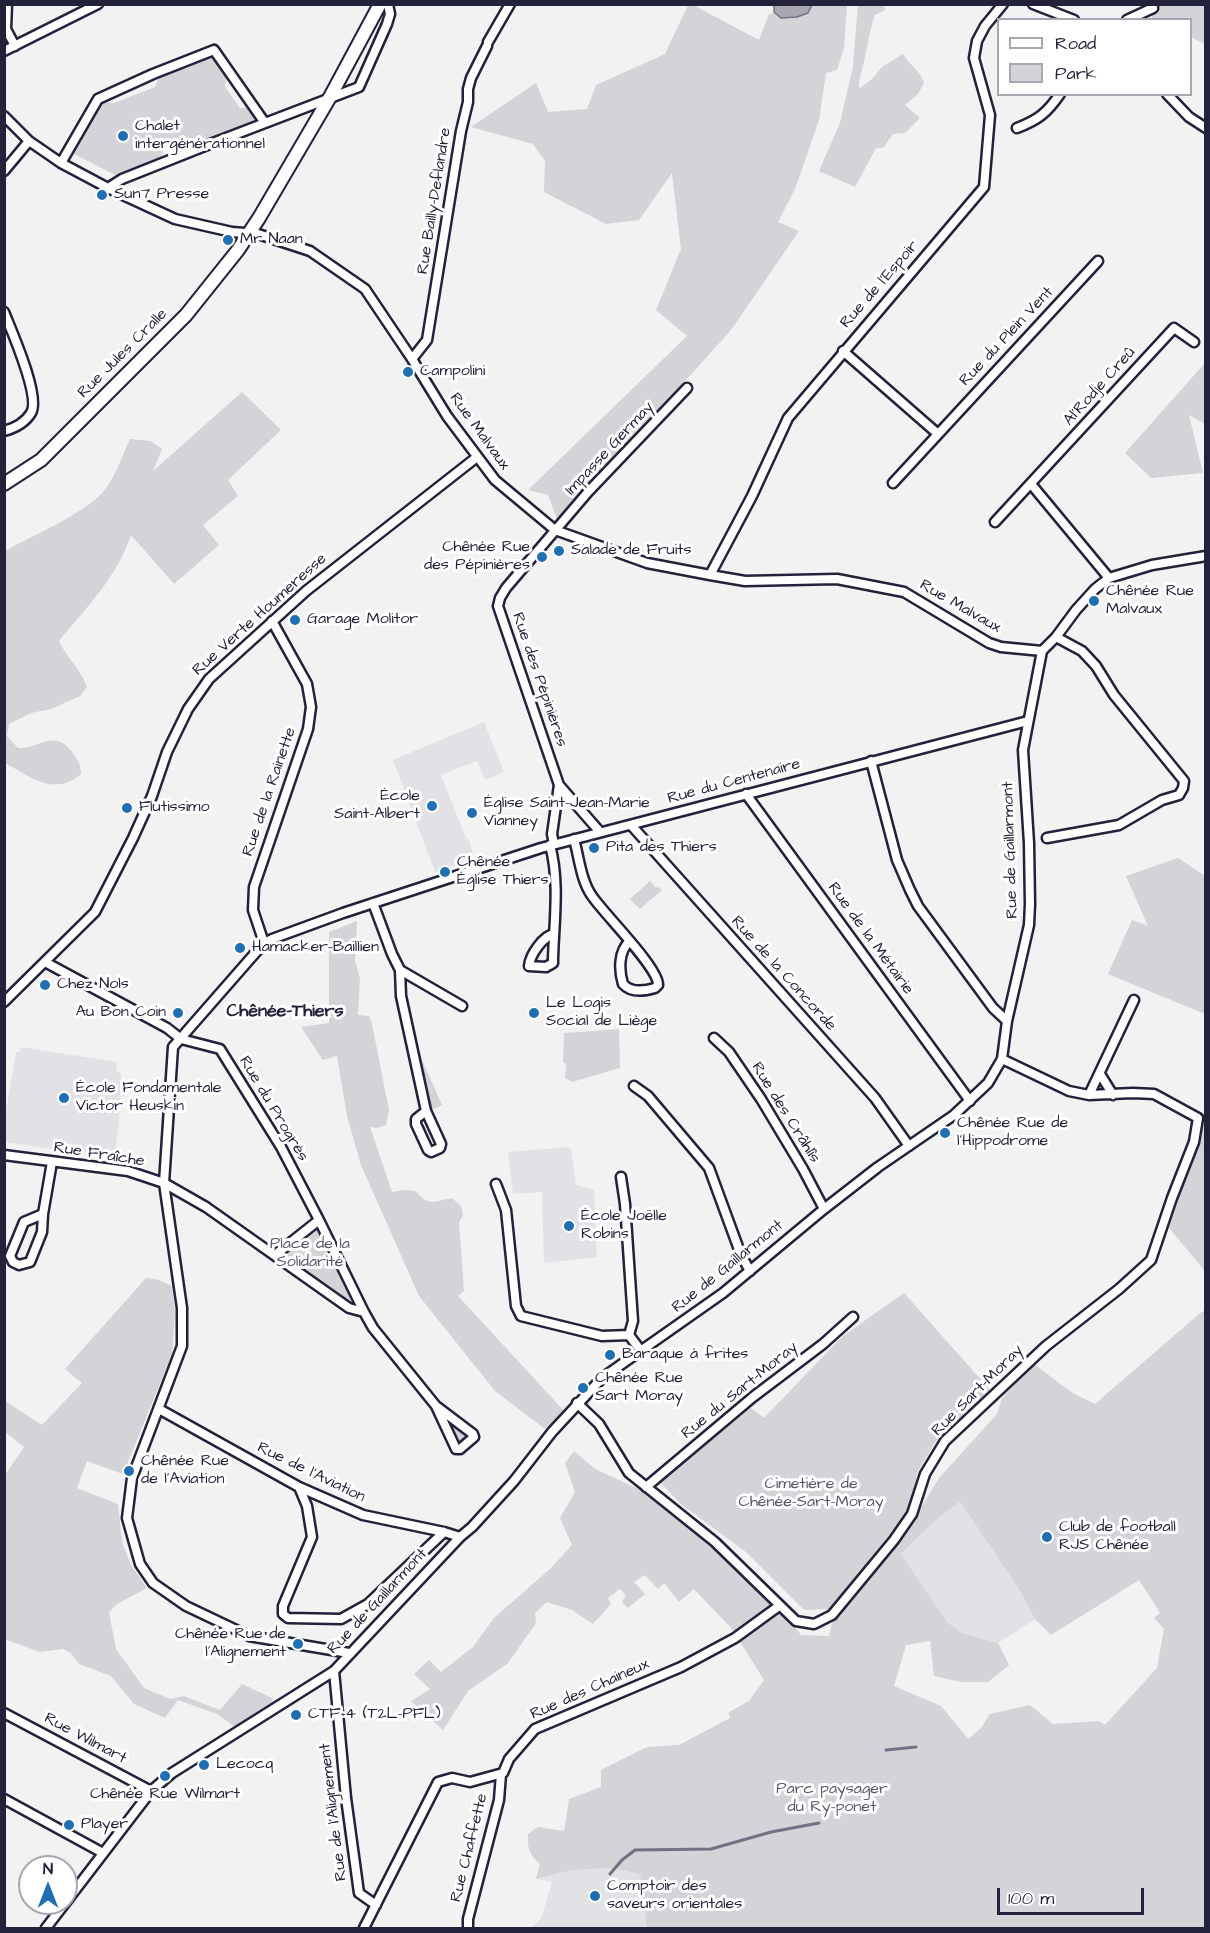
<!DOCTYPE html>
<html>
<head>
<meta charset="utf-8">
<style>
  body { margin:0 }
  #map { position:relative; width:1210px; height:1933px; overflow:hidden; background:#f2f2f3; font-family:"Architects Daughter",sans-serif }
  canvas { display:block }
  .frame { position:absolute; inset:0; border:6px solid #22223b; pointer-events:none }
  .legend { position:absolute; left:997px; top:18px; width:195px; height:78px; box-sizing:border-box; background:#fff; border:2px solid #a7a7b1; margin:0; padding:8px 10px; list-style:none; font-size:18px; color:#22223b }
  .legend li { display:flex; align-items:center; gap:12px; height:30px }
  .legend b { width:30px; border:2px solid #a7a7b1 }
  .north { position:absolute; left:18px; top:1855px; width:60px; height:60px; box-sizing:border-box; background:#fff; border:2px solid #a7a7b1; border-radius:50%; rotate:0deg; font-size:16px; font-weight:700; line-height:24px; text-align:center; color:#22223b }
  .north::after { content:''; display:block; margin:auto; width:21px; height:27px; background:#1f6fb2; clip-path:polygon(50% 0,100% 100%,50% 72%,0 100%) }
  .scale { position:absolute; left:997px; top:1888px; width:147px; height:27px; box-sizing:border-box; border:3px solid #22223b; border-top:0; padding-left:8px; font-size:18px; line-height:21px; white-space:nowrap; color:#22223b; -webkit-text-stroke:4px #fff; paint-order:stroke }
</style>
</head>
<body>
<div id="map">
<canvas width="1210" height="1933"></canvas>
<div class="frame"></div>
<ul class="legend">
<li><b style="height:8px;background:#fff"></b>Road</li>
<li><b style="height:16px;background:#d3d3d8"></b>Park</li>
</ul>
<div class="north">N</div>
<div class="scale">100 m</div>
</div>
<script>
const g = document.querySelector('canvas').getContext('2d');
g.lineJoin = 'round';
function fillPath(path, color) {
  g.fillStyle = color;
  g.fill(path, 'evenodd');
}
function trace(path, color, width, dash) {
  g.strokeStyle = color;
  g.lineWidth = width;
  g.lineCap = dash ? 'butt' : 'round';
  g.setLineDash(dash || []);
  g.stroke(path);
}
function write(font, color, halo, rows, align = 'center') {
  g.font = font + ' "Architects Daughter",sans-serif';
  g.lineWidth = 6;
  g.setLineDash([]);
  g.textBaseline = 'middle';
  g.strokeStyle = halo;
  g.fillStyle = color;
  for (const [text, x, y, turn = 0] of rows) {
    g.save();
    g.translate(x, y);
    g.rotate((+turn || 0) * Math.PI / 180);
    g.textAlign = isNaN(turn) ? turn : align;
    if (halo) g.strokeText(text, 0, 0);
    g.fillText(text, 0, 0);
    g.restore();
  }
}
fillPath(new Path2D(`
  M484 722 504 772 485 780 477 761 441 775 464 833 470 843 474 860 435 872 393 760Z
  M21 1047 117 1062 116 1072 121 1073 119 1123 114 1158 5 1142V1116L16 1052H20Z
  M571 1147 576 1185 594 1190 597 1257 544 1263 542 1192 513 1194 508 1152Z
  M960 1502 1019 1589 1035 1619 998 1643 962 1633 947 1622 901 1554 936 1520Z
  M610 1868 640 1874 647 1928H530L541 1919 552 1882 536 1879 572 1870Z`), '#e2e2e6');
fillPath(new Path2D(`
  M688 5H693L759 40 769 14 783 12 788 5H847L844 48 837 70 826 73 819 120 795 189 778 222 799 231 731 330 558 522 548 495 528 490 687 336 656 310 681 249 672 173 639 220 606 224 544 192 545 161 533 144 471 127 536 83 548 112 587 109 596 85 665 54Z
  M858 5H884L885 10 875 15C869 32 867 49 863 66 861 75 858 80 859 89L873 78 882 67 903 54C909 65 921 71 924 83L918 94 905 105 920 118 905 133 893 134 883 148H876L855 187 819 171 840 123 853 66Z
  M1152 5H1205V44L1191 37 1190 20H1152Z
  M209 57 218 60 227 73 225 87 240 108H245L246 100 255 112 256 118 252 123 200 143 186 138 164 147 161 159 117 176 74 154 102 102 114 103 155 87 159 76Z
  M1205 363V424L1189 415 1203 473 1151 478 1125 453Z
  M242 392 281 430 228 480 238 496 203 525 219 545 174 584 131 535C117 577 86 608 59 641 67 658 81 670 87 687L80 696 51 709 31 713 9 724 7 736 18 748C42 748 55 728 73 753 78 761 81 764 81 774 54 797 31 777 5 763V551C30 537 83 514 102 493 115 479 122 456 130 439L151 441 162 449 153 471Z
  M1178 858 1205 876V1014L1108 974 1132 920 1148 926 1126 876Z
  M650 881 656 888 659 887 662 890 640 909 630 899Z
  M357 921 355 961 360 978 358 1015 369 1016 372 1024 389 1110 386 1125 377 1128 370 1127 392 1192 405 1190 415 1191C429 1206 433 1202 452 1198L461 1206 463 1215 459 1222 464 1291 458 1296 565 1412 545 1429 495 1391 419 1296 361 1165 347 1116 337 1056 323 1060 301 1027 329 1023V932Z
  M619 1029 620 1068 572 1082 565 1078 566 1064 563 1062 564 1033Z
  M419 1053 442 1105 431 1110 417 1056Z
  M1205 1117 1206 1271H1205L1169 1228Z
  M314 1229 317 1230 351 1297 349 1302 284 1256 283 1253Z
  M146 1278 156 1279 172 1286 175 1313 172 1354 123 1474 87 1461 77 1488 118 1504 122 1542 131 1565 147 1588 117 1604 109 1612 116 1649 144 1688 170 1699 184 1696 220 1710 242 1684 272 1698 273 1703 235 1727 217 1714 178 1700 165 1718 134 1704 111 1676 79 1664 71 1653 63 1649 40 1652 7 1640 5 1641V1475L24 1447 5 1432V1401L42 1425 82 1383 65 1369Z
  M904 1293 991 1391 935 1442 917 1473 910 1509 829 1609 804 1610 746 1552 681 1504 660 1482 751 1408 764 1418 843 1336Z
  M1205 1310V1928H647L640 1874 610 1868 572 1870 536 1879 540 1864C529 1855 527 1847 528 1834L538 1827 564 1831 569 1799 601 1787V1770L647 1747 679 1745 730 1718 729 1712 749 1701 764 1680 732 1629 694 1589 679 1602 664 1583 658 1589 645 1575 634 1582 645 1594 628 1608 622 1602 626 1595 620 1589 608 1598 611 1604 593 1624 572 1610 547 1602 535 1613 536 1623 508 1663 468 1691 443 1730 411 1701 430 1689 414 1674 429 1660 441 1672 473 1647 494 1618 550 1569 572 1545 560 1518 575 1492 565 1463 574 1451 595 1469 643 1491 714 1545 783 1612 801 1635 829 1636 833 1619 903 1537 939 1478 997 1414 1002 1398 1034 1364 1071 1392 1095 1404 1199 1314ZM960 1502 1019 1589 1035 1619 1051 1635 1139 1580 1160 1613 1154 1618 1164 1629 1157 1668 1105 1725 1099 1721 1053 1724 1030 1705 990 1714 981 1728 968 1739 941 1706 894 1686 906 1645 930 1641 934 1676 961 1682H988L1009 1665 998 1643 962 1633 947 1622 901 1554 936 1520Z
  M453 1427C460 1427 466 1433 464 1441L462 1442 454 1439 451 1430Z`), '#d3d3d8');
const water = new Path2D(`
  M774 5V4L812 5 808 13 797 17 781 18 774 12Z`);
fillPath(water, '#a8a8b2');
trace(water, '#727282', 1.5);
trace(new Path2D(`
  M886 1750 916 1747
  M610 1874 622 1860 635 1850 711 1849 771 1832 819 1823`), '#727282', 3);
const street = new Path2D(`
  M7 4 6 29 15 46
  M1033 4 1074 20
  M1127 20 1153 8
  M488 42 510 4
  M4 51 98 4
  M1167 94 1189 117 1206 128
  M4 116 29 141 61 163 108 188 175 219 232 232 258 234 310 251 365 289 412 359 447 416 495 480 555 530 647 563 710 575 745 581 837 579 904 592 989 643 1001 647 1042 651
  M1017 128C1038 120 1047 113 1060 94
  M61 163 98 99 153 74 214 50 265 123
  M4 171 29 141
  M108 188 122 179 205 146 359 87 387 24 390 14 388 4
  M4 312C12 332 41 397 31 413 25 423 15 428 4 431
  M843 351 938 434
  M412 359 427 340 461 131 468 102V89L471 78 487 46
  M893 483 1098 261
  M1031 484 1109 578
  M995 522 1174 328 1194 342
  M710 575 752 496 788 418 984 187 990 115 974 58 977 41 985 26 1003 4
  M871 761 897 860 910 890 918 906 993 1008 1007 1021
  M746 794 970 1101
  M631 825 875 1098 909 1146
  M600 832 559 785 498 606 500 598 506 588 588 492 687 388
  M1047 838 1119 825 1162 800 1179 795 1183 788 1184 781 1114 695 1096 666 1082 651 1056 637
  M574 839C579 857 581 881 592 896 604 914 659 968 658 985L655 988C645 991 631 993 623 984 619 971 618 951 630 941
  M554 844 552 834 559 785
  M550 845C560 882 554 922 553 959V963L546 967 529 966C530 955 543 936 554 934
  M373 903 392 954 400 970 401 996 426 1111 416 1119V1124L428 1150 431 1152 440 1148 441 1144 426 1111
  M264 943 253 910 254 887 308 729 311 707 307 684 272 621
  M45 962 167 1028 181 1039 220 1049 281 1147 319 1220
  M400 970 462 1006
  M4 1002 95 912 133 838 152 796 167 752 188 709 209 679 306 591 477 457
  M714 1038 729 1052 761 1099 803 1169 824 1209
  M1100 1074 1113 1095
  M634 1086 648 1096 709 1168 741 1255 750 1271
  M1089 1095 1134 1000
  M4 1155 128 1171 164 1183 206 1207 349 1308 364 1312 319 1220 275 1255
  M621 1177 625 1204 633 1321 629 1335
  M496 1184 506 1210 516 1306 521 1316 602 1336 629 1335 641 1351
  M43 1214 24 1222 10 1256 13 1262 19 1265 30 1262 42 1232 43 1214 52 1162
  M364 1312 373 1328 436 1406 473 1434 474 1437 460 1449H456L436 1406
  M577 1403 599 1424 629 1473 715 1542 796 1621 814 1624 832 1615 894 1540 912 1514 925 1474 945 1441 1046 1346 1119 1289 1151 1260 1172 1198 1194 1142 1198 1118 1154 1094 1133 1093 1089 1095 1069 1091 1002 1059
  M159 1409 299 1487 363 1515 444 1532 460 1537
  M299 1487 307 1506 312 1537 283 1606V1614L288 1618 341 1619 368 1604 444 1532
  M646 1487 753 1397 823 1344 853 1317
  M349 1653 249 1636 186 1606 153 1583 140 1564 127 1518 132 1478 182 1346V1308L164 1183 173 1047 264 943 272 939 343 913 541 848 1028 721
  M334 1671 346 1798 359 1893 376 1905
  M4 1713 151 1791
  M4 1799 103 1853
  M46 1928 151 1791 172 1773 334 1671 460 1537 472 1527 514 1481 552 1432 602 1378 723 1293 824 1209 878 1167 954 1115 988 1083 1002 1059 1007 1021 1029 925 1030 904 1029 843 1023 750 1042 651 1056 637 1076 610 1095 589 1109 578 1152 565 1206 556
  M364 1928 438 1782 452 1778 470 1782 503 1773 509 1759 535 1729 681 1667 735 1638 779 1606
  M468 1928V1919L499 1800 501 1774`);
const secondary = new Path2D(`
  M4 484 41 460 186 315 238 250 259 218 330 97 380 4`);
trace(street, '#22223b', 13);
trace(secondary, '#22223b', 16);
trace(street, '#fff', 8);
trace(secondary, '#fff', 12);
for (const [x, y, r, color] of [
  [123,136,6,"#1f6fb2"],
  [102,195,6,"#1f6fb2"],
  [228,240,6,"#1f6fb2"],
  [408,372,6,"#1f6fb2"],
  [559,551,6,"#1f6fb2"],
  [542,557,6,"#1f6fb2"],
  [1094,601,6,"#1f6fb2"],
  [295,620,6,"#1f6fb2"],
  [432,806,6,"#1f6fb2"],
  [127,808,6,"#1f6fb2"],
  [472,813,6,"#1f6fb2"],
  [594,848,6,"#1f6fb2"],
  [445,872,6,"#1f6fb2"],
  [240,948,6,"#1f6fb2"],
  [45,985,6,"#1f6fb2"],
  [178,1013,6,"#1f6fb2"],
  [534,1013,6,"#1f6fb2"],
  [64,1098,6,"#1f6fb2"],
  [945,1133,6,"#1f6fb2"],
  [569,1226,6,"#1f6fb2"],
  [610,1355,6,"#1f6fb2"],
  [583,1388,6,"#1f6fb2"],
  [129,1471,6,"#1f6fb2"],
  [1047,1537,6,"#1f6fb2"],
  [298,1644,6,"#1f6fb2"],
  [296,1715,6,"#1f6fb2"],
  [204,1765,6,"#1f6fb2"],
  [165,1776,6,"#1f6fb2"],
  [69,1825,6,"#1f6fb2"],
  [595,1896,6,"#1f6fb2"]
]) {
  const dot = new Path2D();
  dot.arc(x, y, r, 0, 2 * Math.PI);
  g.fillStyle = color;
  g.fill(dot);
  trace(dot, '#fff', 2);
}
write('16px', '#22223b', '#fff', [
  ["Chalet",135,127],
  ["intergénérationnel",135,145],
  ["Sun7 Presse",114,195],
  ["Mr Naan",240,240],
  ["Campolini",420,372],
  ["Chênée Rue",530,548,"right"],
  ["des Pépinières",530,566,"right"],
  ["Salade de Fruits",571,551],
  ["Chênée Rue",1106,592],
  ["Malvaux",1106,610],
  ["Garage Molitor",307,620],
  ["École",420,797,"right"],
  ["Saint-Albert",420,815,"right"],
  ["Église Saint-Jean-Marie",484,804],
  ["Vianney",484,822],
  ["Flutissimo",139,808],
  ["Pita des Thiers",606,848],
  ["Chênée",457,863],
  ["Église Thiers",457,881],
  ["Hamacker-Baillien",252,948],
  ["Chez Nols",57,985],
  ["Le Logis",546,1004],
  ["Social de Liège",546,1022],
  ["Au Bon Coin",166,1013,"right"],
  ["École Fondamentale",76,1089],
  ["Victor Heuskin",76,1107],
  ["Chênée Rue de",957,1124],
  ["l'Hippodrome",957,1142],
  ["École Joëlle",581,1217],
  ["Robins",581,1235],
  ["Baraque à frites",622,1355],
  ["Chênée Rue",595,1379],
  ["Sart Moray",595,1397],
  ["Chênée Rue",141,1462],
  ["de l'Aviation",141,1480],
  ["Club de football",1059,1528],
  ["RJS Chênée",1059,1546],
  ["Chênée Rue de",286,1635,"right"],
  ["l'Alignement",286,1653,"right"],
  ["CTF-4 (T2L-PFL)",308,1715],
  ["Lecocq",216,1765],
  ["Chênée Rue Wilmart",165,1795,"center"],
  ["Player",81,1825],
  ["Comptoir des",607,1887],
  ["saveurs orientales",607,1905]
], 'left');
write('16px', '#22223b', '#fff', [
  ["Rue Bailly-Deflandre",435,201,-81],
  ["Rue de l'Espoir",880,285,-49],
  ["Rue du Plein Vent",1007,337,-47],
  ["Rue Jules Cralle",123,354,-45],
  ["Al'Rodje Creû",1100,387,-48],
  ["Rue Malvaux",479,432,54],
  ["Impasse Germay",610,449,-47],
  ["Rue Malvaux",960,607,30],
  ["Rue Verte Houmeresse",260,615,-42],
  ["Rue des Pépinières",539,680,71],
  ["Rue du Centenaire",734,782,-15],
  ["Rue de la Rainette",270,792,-71],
  ["Rue de Gaillarmont",1011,850,-92],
  ["Rue de la Métairie",870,939,54],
  ["Rue de la Concorde",783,974,48],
  ["Rue du Progrès",273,1109,59],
  ["Rue des Crâhlîs",785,1113,58],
  ["Rue Fraîche",99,1155,9],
  ["Rue de Gaillarmont",728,1267,-39],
  ["Rue du Sart-Moray",740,1391,-39],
  ["Rue Sart-Moray",978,1391,-45],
  ["Rue de l'Aviation",311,1473,26],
  ["Rue de Gaillarmont",378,1602,-47],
  ["Rue des Chaineux",590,1690,-24],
  ["Rue Wilmart",85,1739,28],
  ["Rue de l'Alignement",334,1812,-97],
  ["Rue Chaffette",470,1848,-76]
]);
write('16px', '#57576a', '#fff', [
  ["Place de la",310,1245],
  ["Solidarité",310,1263],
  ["Cimetière de",811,1485],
  ["Chênée-Sart-Moray",811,1503],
  ["Parc paysager",832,1790],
  ["du Ry-ponet",832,1808]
]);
write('bold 18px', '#22223b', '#fff', [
  ["Chênée-Thiers",285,1012]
]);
</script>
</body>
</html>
